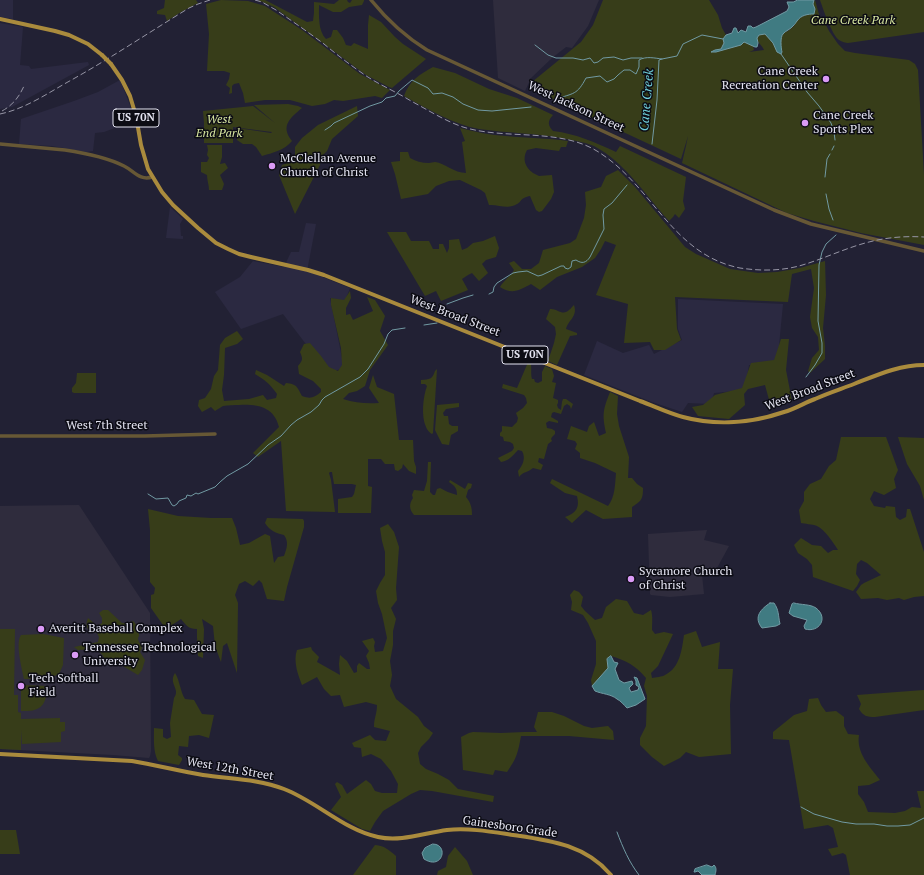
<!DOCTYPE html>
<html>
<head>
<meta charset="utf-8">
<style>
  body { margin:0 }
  canvas { display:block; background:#222134 }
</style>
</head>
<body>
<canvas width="924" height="875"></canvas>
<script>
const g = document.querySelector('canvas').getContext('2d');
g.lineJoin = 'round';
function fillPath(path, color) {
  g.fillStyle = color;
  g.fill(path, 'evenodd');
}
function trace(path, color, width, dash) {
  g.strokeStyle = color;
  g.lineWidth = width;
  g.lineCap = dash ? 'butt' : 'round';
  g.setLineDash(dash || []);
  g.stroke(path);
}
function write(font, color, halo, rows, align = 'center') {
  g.font = font + ' "PT Serif",serif';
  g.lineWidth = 3;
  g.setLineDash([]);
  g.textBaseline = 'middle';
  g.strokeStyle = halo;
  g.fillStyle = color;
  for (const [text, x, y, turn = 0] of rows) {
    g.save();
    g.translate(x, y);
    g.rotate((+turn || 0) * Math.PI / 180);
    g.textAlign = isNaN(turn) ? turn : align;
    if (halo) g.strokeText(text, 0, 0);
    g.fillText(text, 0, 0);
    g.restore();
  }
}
fillPath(new Path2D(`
  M0 0H13V19L0 17Z
  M0 23 23 27 20 65 29 66 31 69 88 62 89 65 12 107 0 109Z
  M120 80 126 95 131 108 126 110 128 117 120 119V126L104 132 95 133 93 151 86 152 52 146 19 144 21 119 74 101 98 92Z
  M170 207 183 219 180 224 181 236H183V239L166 238Z
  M306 223 316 224 307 271 350 288 345 301 330 298 344 368 328 373 283 314 241 329 215 292 240 277 253 261 284 267 291 252H299Z
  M678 299 783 304 777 366 749 365 745 390 714 393 711 404 688 403 682 412 652 402 584 375 597 341 623 353 649 345 654 354 682 340 678 329Z`), '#2b2941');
fillPath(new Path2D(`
  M493 0H599L588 26 572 48 566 47 552 58 531 78 525 91 498 78Z
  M79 505 150 613 151 751 150 756 149 758 113 755 0 749V506Z
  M707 530 704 540 729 546 717 568 716 573 702 575 704 594 670 597 651 595 650 594 648 534Z`), '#2f2c3d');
fillPath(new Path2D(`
  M165 0H196L198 3 181 12 167 21 165 15 157 14V11L164 8Z
  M221 0 248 1 265 6 302 30 360 74 390 90 382 98 375 96 343 101 334 100 325 104 312 106 290 100H265L245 103 243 93 239 83 234 84 232 86V93L229 94 230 88 226 85 229 79 230 73 224 71H207L209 34 206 4Z
  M258 0H265L271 3 307 22 313 21 314 13V2L334 4 339 0H347L348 2 350 3 352 0H364V1L362 5 349 7 341 12H333L319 5C319 16 318 31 326 39L331 37 333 30H337L343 38 346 45 351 46 354 43 368 49V25L369 15 381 22 395 37 403 44 426 59 392 88 389 87 366 75 274 7Z
  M603 0H709L718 15 722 28 726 35 723 39 724 43 721 49 715 50 712 52H716L741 45 744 42 753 46 754 50 749 52 764 50C762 45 758 43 757 39L759 35 765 34 773 43 781 38 783 33 788 31 794 26 796 21 801 17 808 14 815 0 820 18 822 17 829 31 838 44 845 51 855 53 909 60 915 64 918 70 924 175V245L861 233 814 221 787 213 682 163 686 146 688 136 681 159 529 88 532 82 581 42 593 25Z
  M820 0H924V32L848 43C846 43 842 42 839 40 832 35 823 9 820 0Z
  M433 67 455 73 489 89 517 98 553 115C547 121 548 126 553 131 577 134 594 142 616 152L620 146 686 177 683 201 685 209 679 218 675 214 673 217 669 221C646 196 625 162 594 146 584 142 572 140 561 138 534 133 507 133 479 129 452 124 428 109 404 96 409 81 420 74 433 67Z
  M288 104 298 106 302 108C290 118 280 126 292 141 285 150 272 153 262 156L256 147 252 144H243L237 140V128L271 133 272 132 233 127V143H204V123L203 111 253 106 275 123 254 105Z
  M357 106 358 116 332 139 327 151 321 157 320 165 295 214 279 175 282 165 292 161 295 156V147L302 138 318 125Z
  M460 128C475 132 491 135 506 136 527 138 548 138 568 141L566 147H561L559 151 536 148 527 150C522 159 525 167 533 173 535 174 537 175 539 176 543 176 548 175 552 175L554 192 551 199 542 211 539 212 536 210 530 196C528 196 526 197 524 198 521 199 520 203 517 204 508 210 498 204 489 205L485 193 481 190 460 180 449 181 436 186 428 194 401 199 395 174 391 162 400 161V152H408L410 158C415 161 422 163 429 163 431 163 433 162 435 162 445 163 454 173 466 173L462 142 465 141Z
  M207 145H222V157L220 164 225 163 228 168 220 175 224 184 222 190H209C209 185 207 180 207 175L201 172V162H207L209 158 207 155 208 150Z
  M618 170 635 187 685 247 696 254 730 269 758 273 777 272 800 268 825 261 826 295 823 328 825 346V359L810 373 808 371 812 358 819 350 818 337 812 328 810 317 814 288 811 269 792 274 788 302 675 297 677 329 681 340 665 350H654L650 342 624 343 628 304 596 295 616 245 605 241 601 249 595 258 582 267 557 277 540 290 531 284C519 290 513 295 500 287 504 280 510 277 514 270L509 263 514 261 522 269H531L539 263 543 250 570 243 576 239 584 218 586 205 585 192 601 187 606 176Z
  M387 232H406L411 241H429L433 249H439V244H443L447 253 449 248V240L459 239 462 250 467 248 473 243 483 241 495 236 499 248 496 257 486 260 482 264 488 273 479 281 472 273 468 275 462 279 468 290 441 301 436 291 425 296Z
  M350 291 351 298 346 308V315L350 314 353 320 373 311 367 297 375 300 385 316 380 331 388 345 370 370 365 386 357 391 349 393 343 399C355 403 367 404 379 403L369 388 373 375 377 387 394 394 399 440H413L414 461 416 467V474L409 471 403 464 402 468 398 471 395 470 394 464H385L381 459H368V486L372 487 371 513H338V499L352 497 354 494 356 485 352 484H334L332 472H330L329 473 331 480 335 512 286 511 281 441 258 457 253 453 279 427C274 407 258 404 239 405 234 405 228 405 223 406 221 407 218 409 215 411L211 407 202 412 198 406 199 400 205 398 211 389 214 376 218 370 220 345 225 338 237 331 243 339 237 344 225 348 224 375 222 390 224 401 249 399 263 395 267 400 276 398 277 394C270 384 265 380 255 374L256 370 267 375 284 386 286 383C297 384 297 387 302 396 310 399 314 398 321 392V389L313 381 299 374 298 366C303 360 303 359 300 352L304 344 310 343 321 356 329 367 338 371 342 365 341 348 331 305V298L344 300Z
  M574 305C578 317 568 320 566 329L577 333V335L570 336 557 365 548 361 554 343 556 334 555 327 546 319 550 309C555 308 561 314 566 312 569 311 572 307 574 305Z
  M781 339H789L786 370 792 401 771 407 765 385 748 389 744 394 745 405 729 419 698 416 692 407 703 405 715 395 742 388 751 363 774 360Z
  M529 360C533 364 530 373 532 379H534L535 382 538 383 542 381V372L545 366 552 369 554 376 552 382 556 383 553 398 558 400V403L557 405 558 408 561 410 562 402 563 399H566L573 404 571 409 570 406 567 404 564 406 561 414 554 412 552 413 551 417 558 421V423L549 421 546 423 547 428 552 429 555 431V434L552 437 551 439 552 441 548 444 544 459 539 458 538 462 543 465 541 470 533 468C527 473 524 471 519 477L518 471C523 465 526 458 522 451L518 450C512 456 510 460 501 462L498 458 512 451 514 448 513 444 510 442 504 441 503 437 500 436V433L502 431V426L512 427 517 422 518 418 516 413 523 408 527 403 526 398 524 395 502 388 503 384 517 388Z
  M437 369 433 433 432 434C430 433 427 430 426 427 421 416 423 397 427 386L425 384H421V380C430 379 432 380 435 371Z
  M77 373H96V393H74L72 392V388L76 383Z
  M610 392 618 396 617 414 619 426 629 457 628 478H632L637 484 643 488C643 500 641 501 632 507V517L603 519 586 510 572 523 565 517C576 513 580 508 577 496L565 493 550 483 552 479 608 506C615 497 615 485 616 473L595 463 580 458V453L575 449 577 444 575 441 567 439 571 426 587 432 589 426 594 422 599 436 606 433C602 414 603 410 610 392Z
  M459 403V407L446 409 443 413 444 416H448L449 424 452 426H458V431L451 435 449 445 442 444 435 430 437 405Z
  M841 437H886L898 470 894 479 896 488 884 495 874 491 870 499 874 506 885 508 886 506 895 507 896 517 900 520 906 517 907 509H910L924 552V596L914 597 904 600 899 598 887 600 878 598 861 599 856 592 861 585 864 583 881 575 867 563 861 560 857 564 856 574 860 580 857 586 853 591 813 577 812 565 807 559 798 553 794 545 801 538 812 545 821 546 828 553 833 550H838C833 542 825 530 817 526 812 524 805 524 801 523L799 510 804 501V492L810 484 821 479 829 466 836 460Z
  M898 437 924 438V500L920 486 907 464Z
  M428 462H431L430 492 433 495H435L437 489 440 488C445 491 450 493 457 495 457 488 455 486 449 482L450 480 465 489 468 483 472 484 471 488 468 490 466 497C471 503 472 508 472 515H414C409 509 409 504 413 498L412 495 414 490 424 491 427 481Z
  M148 509 178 516 211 518H232L236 528 240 545 249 543 265 534 270 536 274 563 278 557 284 556C287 548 289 542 284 535 276 533 270 531 265 523L267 518 303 519 304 521V527L287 587 284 601 267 599 262 583 259 580 253 586 245 581 239 584 235 595 238 603 237 673 227 643 223 646 221 662 215 646 213 626 202 619 204 629 203 658 198 656 197 637V629C188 629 186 625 181 619L172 625H163L151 608V595L154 594 155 588 150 582V530Z
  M388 524 394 532 399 547 396 588 397 600 391 608 396 619 393 631V645L390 661 392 675 390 686 396 699 418 717 424 726 433 733 429 739 421 747 418 753 420 764 426 769 438 774 449 780 458 789 494 796 493 802 432 791 420 790 411 794 383 811 375 822 370 831 362 829 331 810 341 797 335 784 337 782 342 785 347 794 366 780 371 784 375 791 382 793H397L398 784 391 771 381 759 371 754 362 757 361 748 354 747 352 743 370 735 375 740 386 741 390 731 374 727C374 718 377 714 377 705L366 702 344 707 340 695 331 696 324 689 317 677 302 685C298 675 293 661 297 650L311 647 312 650 319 657 317 662 333 671 340 675 339 664 340 655 347 661 354 673 357 672V666L359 663 367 669H370L369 663 366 656 369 651 362 641 373 638 375 642 374 646 375 652 383 651 387 638 382 614 378 603 376 591 380 583 385 575V552L382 541 380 528Z
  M574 590 579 592 583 597 581 606 585 611 595 620 602 618 606 607 616 599 627 601 634 613 643 615 651 610C653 617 652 623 652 630L655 634 664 632 673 634 658 666 651 673 652 678C656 677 662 677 665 675 680 668 682 649 684 635L696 631 702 647 720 642 718 669H733L730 705 731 754 699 757 686 752 680 758 664 766 652 757 640 745V738L646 726 647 696 644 686 646 678C635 665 627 661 611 656L607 659 608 668 592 686 591 680 596 664V641L588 623 583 615 571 610 572 602 570 595Z
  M103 610H108L122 623H129L133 621C137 624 139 631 139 636L138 638C138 642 141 644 142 648L140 652 145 660 142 670 138 675 116 662H110L98 663 100 660 104 658C100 648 88 650 78 650L74 647 98 642 99 637 97 633 89 631C86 626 86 623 88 618L96 625H99L102 623V618L99 613Z
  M0 629H15L14 695H18V712L21 713V719L60 718V722H65V731L61 732V742L22 744 21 730V750L0 749Z
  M43 634 64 638 63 665 59 674 50 678 24 679C22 669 15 643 21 635Z
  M175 673C180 681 180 691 185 699L194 700 202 714 214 715 209 738 199 735 189 736 188 747 179 746 178 755 182 758V760L179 765 158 761C153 751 154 740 154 728L163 729V737L167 739 171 737 170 723 174 698C181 689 168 684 175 673Z
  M23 685 47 686C47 706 40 712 21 711V688Z
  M924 690V710L875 717C867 717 863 716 859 709L861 704 857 695Z
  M818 698 821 705 826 712 836 711 844 717V726L848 734 859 735C856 753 870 767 880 780L869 785 858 786V794L864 802 868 812 895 813 905 811 912 807 921 808 917 791H924V875H850L846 855 843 853 832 856 828 849 838 847 833 828 828 825 804 829 789 740 773 739V732L794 715 807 711 809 699Z
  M538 712H552L564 716 584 726 592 728 608 726 613 731 614 740 569 736H521C518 752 517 758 507 772L495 770 493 775 463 770 461 737 469 733 473 732 501 733 525 732H537L534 727Z
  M0 830H16L20 854H0Z
  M375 845C385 846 389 850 396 856V875H353Z
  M455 847 467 861 473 875H437L438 871 446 867 448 856Z`), '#373d19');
const water = new Path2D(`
  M798 0H814L813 4 815 9 814 14C808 14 801 15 797 21 794 25 797 22 793 26 791 29 785 31 783 34 780 37 781 48 782 52L781 54 777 52 773 43 765 34 759 35 757 38 758 43 757 47H755L744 42 741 45 716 52H711L715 50 721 49 724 43 723 39 726 35 732 33 734 28H736L738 33 741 30 746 32 748 26H751L753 28 756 27 787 11 789 7 787 2H793Z
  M770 603H774C779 610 778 615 780 624L776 626 762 628C753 617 761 609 770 603Z
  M794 603C801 605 810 604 816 608 829 618 819 633 805 629L804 626 807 620 793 616 789 613 792 604Z
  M611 656 614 662 618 663 615 669 619 680 624 683 632 681 633 684 629 688 631 692 638 690 639 687 636 685V681L634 677 637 678 645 699 636 705 627 708C624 705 621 701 617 699 611 694 602 694 595 691L592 686 608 668 607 659Z
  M433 844C449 844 443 871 424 859L422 853 425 848Z
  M707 865 712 867 714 865C717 868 716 871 715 875H702L698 871 695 872H694L695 869Z`);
fillPath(water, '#407b82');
trace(water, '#719aa3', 1);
trace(new Path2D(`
  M535 45 548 55 556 58H573L583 60 590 58 594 63 598 62 603 58 614 57 623 60 631 58H642
  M781 54 807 92 819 106 831 123 834 132 835 140
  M556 99C574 93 577 95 586 78L600 76 607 82 614 79 618 75 624 70H630L636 74 639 67V60C646 56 654 58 662 59
  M325 130 331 126 334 123 370 106 382 102 386 98 395 96 399 91 412 80 428 88 433 94 442 93 453 97 463 104 478 110 492 111 531 107
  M652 144 657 100 659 60 662 59 677 56 683 44 702 35 723 39
  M832 150 834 146
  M825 177 827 159 830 154
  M826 194 829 209 833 220
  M489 294 493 292 494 287 497 283 513 273 518 272 527 271 538 276 542 275 561 266H564L565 268 568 269 571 267 572 261 576 260C582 264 586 263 590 257L604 229 603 215 604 209 612 203 627 185
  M447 304 463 298 473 295
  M424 325 437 323
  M806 377 815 365 822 353V343L818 321 819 265 822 252 826 244 836 235
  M148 494 156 499 168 498 172 505 174 506 177 504 179 501 186 498 187 495 191 496 196 493 198 494 215 487 220 482 227 476 248 464 268 445 281 436 291 425 297 420 311 412 319 405 322 400 325 397 360 377 368 369 384 344 388 334 392 330 405 328
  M801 807 814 814 842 822 856 824H874L887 826H898L910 825 924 818
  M617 832C623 848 629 862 639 875`), '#719aa3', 1);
trace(new Path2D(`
  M371 0C388 21 404 36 427 50L774 210 811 224 924 251
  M0 144 65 150C85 153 106 157 124 166 134 171 140 181 152 177
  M0 436H145L215 434`), '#675835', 3.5);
trace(new Path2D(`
  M0 19 55 31 69 35 88 44 102 55
  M111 64 122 80 130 96 136 116 141 145 148 169 162 192 173 205 198 228 216 243 228 249 239 254 251 257 308 270 324 275 640 401C654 406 668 413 683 417 716 426 752 423 784 412 795 409 804 403 815 399 828 393 841 389 854 384 877 375 899 365 924 365
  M0 754 132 761C156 765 179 771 203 775 230 779 258 779 284 789 316 801 344 830 378 837 401 842 424 833 447 830 467 828 487 831 507 834 546 840 584 843 611 875`), '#aa8b3d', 4);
trace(new Path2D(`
  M255 0 262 2 276 10C292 21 308 32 324 44 336 54 349 64 362 73 377 84 395 91 411 101 428 110 445 121 463 127 508 141 563 126 603 155 654 190 674 255 740 268 760 271 780 271 799 266 824 259 847 247 873 241 890 237 907 236 924 237
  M2 111C13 105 19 97 24 86
  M0 114C24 109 45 95 66 83 108 60 148 33 189 8L198 4 210 0`), '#9695a5', 1, [6, 3]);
trace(new Path2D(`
  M102 55 111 64`), '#aa8b3d', 4);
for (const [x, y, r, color] of [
  [826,79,4,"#da9af6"],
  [805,123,4,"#da9af6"],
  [272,166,4,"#da9af6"],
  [631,579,4,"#da9af6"],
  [41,629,4,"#da9af6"],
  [75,655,4,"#da9af6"],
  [21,686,4,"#da9af6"]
]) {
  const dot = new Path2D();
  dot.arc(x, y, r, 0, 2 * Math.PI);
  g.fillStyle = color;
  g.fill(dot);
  trace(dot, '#0c0c14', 1.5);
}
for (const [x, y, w] of [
  [136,118,46],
  [525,355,46]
]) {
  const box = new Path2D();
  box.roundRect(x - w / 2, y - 9, w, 18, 3);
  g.fillStyle = '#0c0c14';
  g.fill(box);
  trace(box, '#e4e4f1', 1);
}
write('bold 11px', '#e4e4f1', null, [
  ["US 70N",136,118],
  ["US 70N",525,355]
]);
write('italic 12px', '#d8e7a1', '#0c0c14', [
  ["Cane Creek Park",853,21],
  ["West",219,120],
  ["End Park",219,134]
]);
write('12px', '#e4e4f1', '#0c0c14', [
  ["Cane Creek",818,72,"right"],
  ["Recreation Center",818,86,"right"],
  ["Cane Creek",813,116],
  ["Sports Plex",813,130],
  ["McClellan Avenue",280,159],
  ["Church of Christ",280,173],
  ["Sycamore Church",639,572],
  ["of Christ",639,586],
  ["Averitt Baseball Complex",49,629],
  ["Tennessee Technological",83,648],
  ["University",83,662],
  ["Tech Softball",29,679],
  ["Field",29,693]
], 'left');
write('12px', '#e4e4f1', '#0c0c14', [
  ["West Jackson Street",576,107,25],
  ["West Broad Street",455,316,21],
  ["West Broad Street",810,390,-21],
  ["West 7th Street",107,426],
  ["West 12th Street",230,769,10],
  ["Gainesboro Grade",510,827,8]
]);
write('italic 13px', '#6fcfdb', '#0c0c14', [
  ["Cane Creek",647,100,-85]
]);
</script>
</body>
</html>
